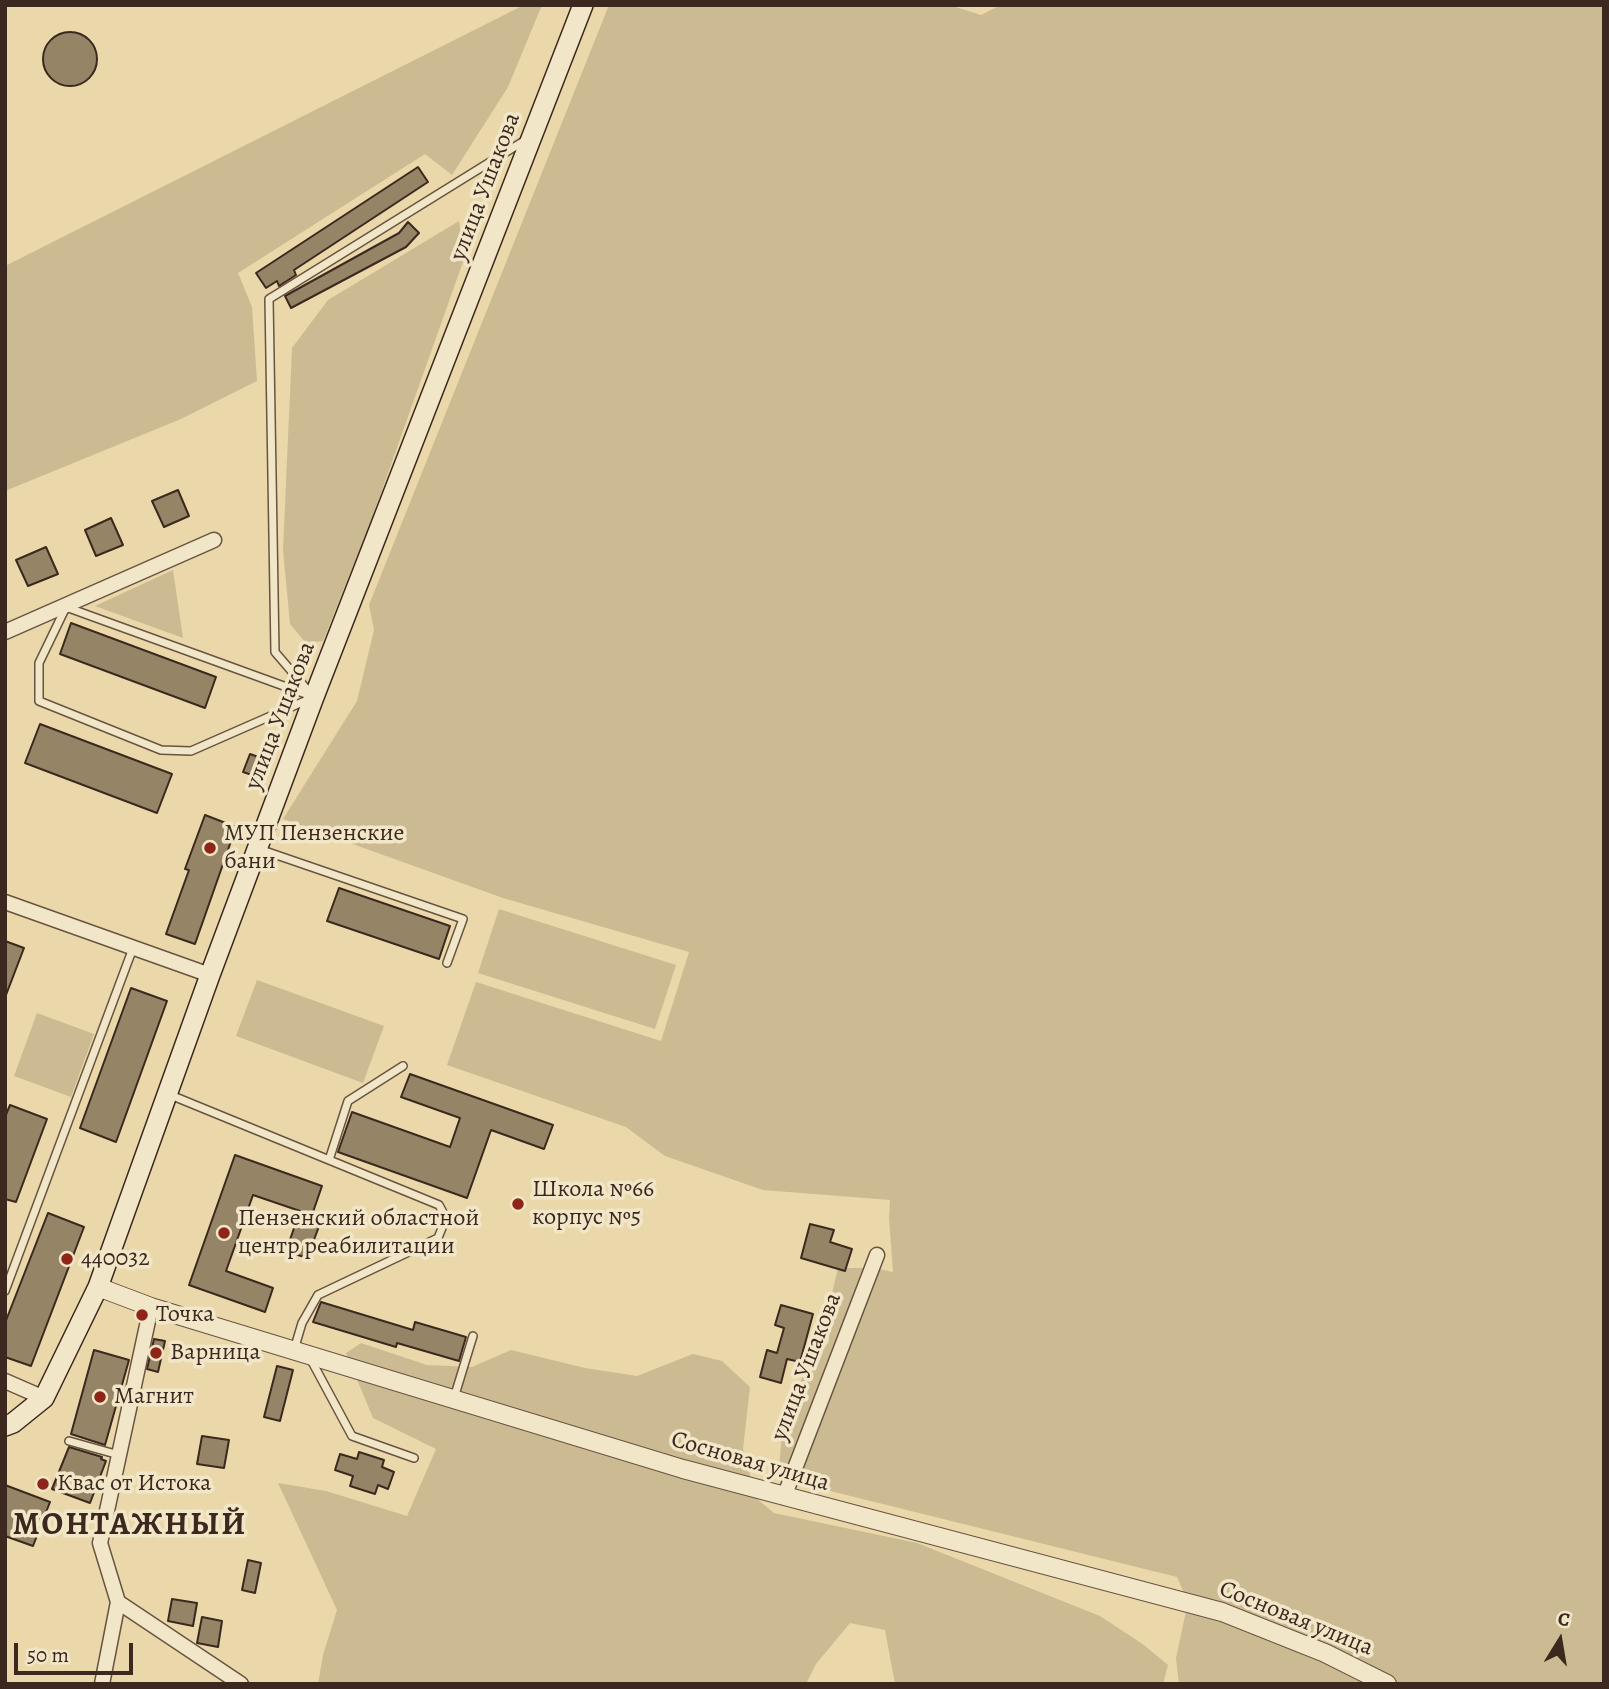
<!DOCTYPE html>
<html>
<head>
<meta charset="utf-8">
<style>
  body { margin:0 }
  #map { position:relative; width:1609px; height:1689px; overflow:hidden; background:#ead8aa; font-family:Alegreya,serif }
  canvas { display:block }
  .frame { position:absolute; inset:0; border:7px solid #3c281e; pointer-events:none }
  .north { position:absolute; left:1525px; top:1605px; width:70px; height:70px; -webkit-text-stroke:5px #f1e6c8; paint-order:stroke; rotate:11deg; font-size:19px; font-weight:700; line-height:28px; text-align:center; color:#3c281e }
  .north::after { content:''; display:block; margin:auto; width:24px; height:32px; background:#3c281e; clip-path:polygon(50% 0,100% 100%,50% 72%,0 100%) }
  .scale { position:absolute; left:14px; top:1643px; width:119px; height:32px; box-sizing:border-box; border:4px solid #3c281e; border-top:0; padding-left:9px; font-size:21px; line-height:24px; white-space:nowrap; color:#3c281e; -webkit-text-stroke:5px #f1e6c8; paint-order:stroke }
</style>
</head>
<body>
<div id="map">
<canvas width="1609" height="1689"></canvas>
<div class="frame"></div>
<div class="north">С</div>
<div class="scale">50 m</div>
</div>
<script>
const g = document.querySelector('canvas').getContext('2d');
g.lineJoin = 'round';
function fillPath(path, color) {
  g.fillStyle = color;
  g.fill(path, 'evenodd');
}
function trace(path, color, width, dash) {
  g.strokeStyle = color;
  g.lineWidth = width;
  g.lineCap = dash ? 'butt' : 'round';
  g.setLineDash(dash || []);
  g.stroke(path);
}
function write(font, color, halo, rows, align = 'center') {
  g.font = font + ' Alegreya,serif';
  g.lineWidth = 7;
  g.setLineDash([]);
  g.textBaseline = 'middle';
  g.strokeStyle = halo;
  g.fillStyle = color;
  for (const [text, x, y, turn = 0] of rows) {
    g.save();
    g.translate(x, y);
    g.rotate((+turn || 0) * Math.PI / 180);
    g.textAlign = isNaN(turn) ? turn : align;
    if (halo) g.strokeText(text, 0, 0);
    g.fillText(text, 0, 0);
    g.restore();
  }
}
fillPath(new Path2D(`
  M524 5H542L508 87 452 175 425 154 238 273 252 307 257 381 181 419 5 491V266Z
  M609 5H949L981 15 1001 5H1604V1684H1179L1176 1658 1188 1602 1177 1577 778 1478 782 1435 802 1378 829 1342 830 1302 838 1268H874L893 1272 889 1218 890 1200 763 1190 665 1156 626 1127 447 1065 476 982 661 1041 689 952 503 898 283 819 357 701 374 630 369 605Z
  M459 221 464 259 371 521 323 641 306 643 290 624 283 550 292 348 328 300Z
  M173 570 183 638 95 606Z
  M499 909 676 965 655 1029 478 973Z
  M257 980 384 1026 363 1083 236 1036Z
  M37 1013 94 1034 71 1097 14 1076Z
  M361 1343 427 1365 472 1367 511 1350 585 1368 637 1376 693 1354 722 1361 750 1387 743 1449 756 1498 774 1513 917 1543 1100 1616 1144 1645 1168 1665 1163 1684H895L885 1630 850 1623 816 1664 806 1684H318L323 1655 337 1610 278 1483 326 1491 407 1516 436 1449 373 1418 346 1353Z`), '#ccba92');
const building = new Path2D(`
  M43 59a27 27 0 1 1 54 0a27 27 0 1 1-54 0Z
  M418 167 428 182 294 270 296 275 279 286 277 281 266 288 256 273Z
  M408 222 419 233 406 247 291 308 285 296 399 233Z
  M178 490 189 516 164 527 152 501Z
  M111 518 123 545 96 556 85 530Z
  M46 547 58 574 28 586 16 560Z
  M71 623 216 677 205 708 60 654Z
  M40 724 172 774 157 813 25 763Z
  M250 754 264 759 258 777 243 772Z
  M205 815 236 827 195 944 166 934 189 870 185 869Z
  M339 888 450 926 439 959 327 921Z
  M5 941 24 948 6 995 5 994Z
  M131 988 167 1001 116 1142 80 1128Z
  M410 1074 553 1125 544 1149 491 1130 467 1198 338 1152 352 1112 450 1147 460 1118 401 1097Z
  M10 1105 47 1119 16 1202 5 1199V1117Z
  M235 1155 322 1186 313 1212 323 1216 307 1258 286 1251 300 1211 253 1195 226 1271 273 1288 265 1312 189 1285Z
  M48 1213 84 1227 31 1366 5 1357V1323Z
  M810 1224 834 1230 830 1242 852 1249 845 1271 801 1258Z
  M321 1302 413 1330 415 1322 466 1337 459 1361 397 1343 396 1347 313 1322Z
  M781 1305 813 1314 800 1362 787 1359 781 1383 760 1377 767 1350 777 1353 784 1328 775 1325Z
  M154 1339 165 1341 158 1372 147 1369Z
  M94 1350 129 1360 105 1445 71 1434Z
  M277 1366 293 1370 280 1421 264 1417Z
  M202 1436 229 1440 224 1468 197 1464Z
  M69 1447 102 1457 101 1459 106 1461 90 1503 52 1489Z
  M359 1452 384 1460 382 1467 394 1472 388 1489 378 1485 375 1494 350 1486 353 1476 335 1470 340 1454 357 1459Z
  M5 1485 50 1502 33 1546 5 1536Z
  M248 1560 261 1563 255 1593 242 1590Z
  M172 1599 197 1603 193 1626 168 1621Z
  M202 1617 222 1621 218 1647 197 1643Z`);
fillPath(building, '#968467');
trace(building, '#3c281e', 2);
const service = new Path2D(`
  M66 607 314 697 191 751 161 750 39 701V663Z
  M311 694 275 652 269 299 524 141
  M259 849 463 919 447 963
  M168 1094 439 1205 446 1218 438 1238 318 1295 302 1323 294 1350
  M329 1160 348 1101 403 1066
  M5 1291 133 948
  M310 1358 352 1436 414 1458
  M454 1398 473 1336
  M69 1441 119 1455`);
const minor = new Path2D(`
  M5 632 214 540
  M5 902 210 975
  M5 1381 44 1398
  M784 1497 877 1255
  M118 1602 241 1684
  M102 1684 118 1602 100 1543 151 1307`);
const tertiary = new Path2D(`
  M98 1287 151 1307 683 1469 1222 1612 1325 1653 1387 1684`);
const secondary = new Path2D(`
  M5 1426 13 1423 44 1398 98 1287 210 975 314 697 583 5`);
trace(service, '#685441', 10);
trace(minor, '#685441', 17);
trace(tertiary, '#685441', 20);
trace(secondary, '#3c281e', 22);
trace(service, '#f1e6c8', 7);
trace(minor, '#f1e6c8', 14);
trace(tertiary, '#f1e6c8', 18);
trace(secondary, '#f1e6c8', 19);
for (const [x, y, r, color] of [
  [210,848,7,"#8f2418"],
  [518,1204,7,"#8f2418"],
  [224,1233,7,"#8f2418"],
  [67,1259,7,"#8f2418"],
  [142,1315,7,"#8f2418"],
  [156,1353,7,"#8f2418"],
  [100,1397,7,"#8f2418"],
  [43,1484,7,"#8f2418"]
]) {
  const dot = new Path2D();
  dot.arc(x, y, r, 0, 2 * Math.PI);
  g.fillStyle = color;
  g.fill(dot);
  trace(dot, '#f1e6c8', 2.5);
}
write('24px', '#3c281e', '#f1e6c8', [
  ["улица Ушакова",486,187,-69],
  ["улица Ушакова",281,716,-69],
  ["улица Ушакова",807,1367,-69],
  ["Сосновая улица",750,1462,16],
  ["Сосновая улица",1296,1619,22]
]);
write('24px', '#3c281e', '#f1e6c8', [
  ["МУП Пензенские",224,834],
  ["бани",224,862],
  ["Школа №66",532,1190],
  ["корпус №5",532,1218],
  ["Пензенский областной",238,1219],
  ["центр реабилитации",238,1247],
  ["440032",81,1259],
  ["Точка",156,1315],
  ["Варница",170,1353],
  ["Магнит",114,1397],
  ["Квас от Истока",57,1484]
], 'left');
g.letterSpacing = '2px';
write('bold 32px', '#3c281e', '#f1e6c8', [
  ["МОНТАЖНЫЙ",130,1526]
]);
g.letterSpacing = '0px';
</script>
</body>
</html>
